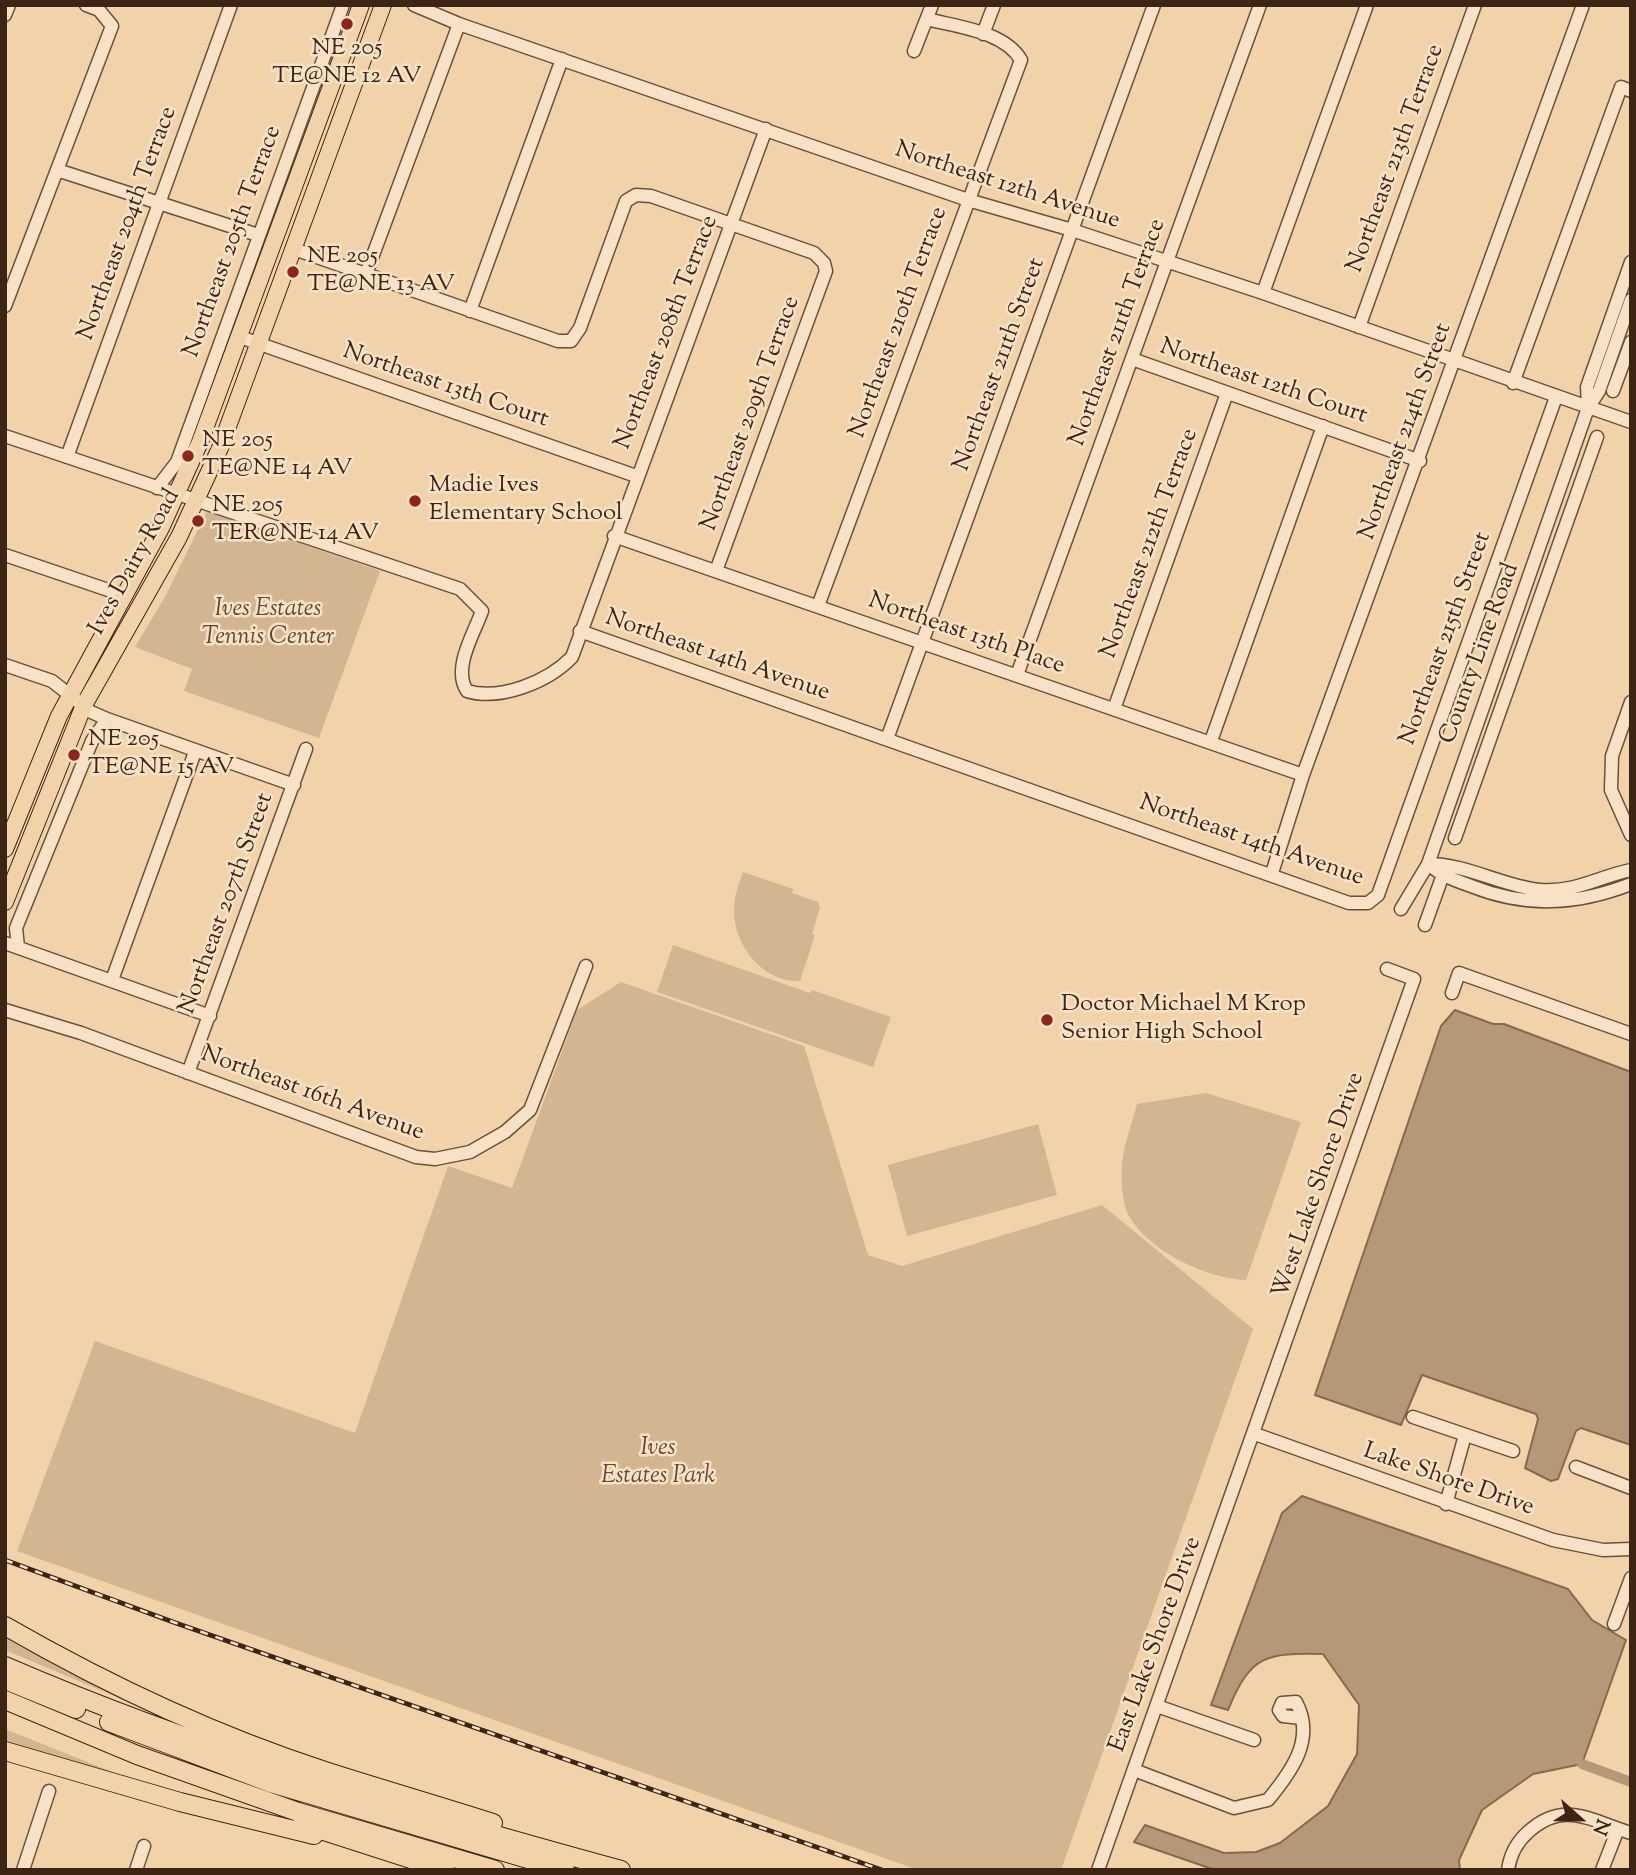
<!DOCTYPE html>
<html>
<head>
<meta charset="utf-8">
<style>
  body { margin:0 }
  #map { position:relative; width:1636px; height:1875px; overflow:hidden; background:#f2d3a9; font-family:"Sorts Mill Goudy",serif }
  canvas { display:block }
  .frame { position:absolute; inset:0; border:7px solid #3c2515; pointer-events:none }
  .north { position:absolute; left:1545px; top:1784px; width:70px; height:70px; -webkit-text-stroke:5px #f7e2c7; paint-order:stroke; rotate:111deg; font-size:19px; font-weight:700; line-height:28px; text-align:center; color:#3c2515 }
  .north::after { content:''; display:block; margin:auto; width:24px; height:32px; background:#3c2515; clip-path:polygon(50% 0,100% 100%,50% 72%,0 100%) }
</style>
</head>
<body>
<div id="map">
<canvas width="1636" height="1875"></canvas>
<div class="frame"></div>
<div class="north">N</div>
</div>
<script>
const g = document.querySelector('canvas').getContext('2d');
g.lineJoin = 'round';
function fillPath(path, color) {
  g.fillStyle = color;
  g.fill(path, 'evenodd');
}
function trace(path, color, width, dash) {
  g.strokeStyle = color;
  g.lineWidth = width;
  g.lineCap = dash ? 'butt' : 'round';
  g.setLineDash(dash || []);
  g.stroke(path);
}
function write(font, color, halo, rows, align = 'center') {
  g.font = font + ' "Sorts Mill Goudy",serif';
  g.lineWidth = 5;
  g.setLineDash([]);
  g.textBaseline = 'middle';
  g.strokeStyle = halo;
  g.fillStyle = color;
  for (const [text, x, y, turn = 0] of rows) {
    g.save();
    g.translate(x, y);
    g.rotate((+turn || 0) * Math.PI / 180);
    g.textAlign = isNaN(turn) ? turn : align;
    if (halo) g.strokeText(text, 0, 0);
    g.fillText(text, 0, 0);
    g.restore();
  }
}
fillPath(new Path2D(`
  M207 511 380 571 319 738 184 691 192 669 135 647 166 595Z
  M743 872 793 889 792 893 818 902 820 908 812 934 815 935 800 981C763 983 733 945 734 909 734 896 739 884 743 872Z
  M673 945 810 993 812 990 891 1017 873 1067 657 992Z
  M621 982 804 1046 868 1255 902 1266 1102 1205 1253 1329 1061 1870H918L17 1551 95 1341 355 1433 448 1166 512 1188 577 1010Z
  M1206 1093 1301 1122 1246 1280C1207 1279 1146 1250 1128 1214 1122 1202 1121 1179 1122 1166 1123 1145 1132 1124 1137 1104Z
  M1038 1124 1057 1195 907 1236 888 1165Z
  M5 1638C47 1662 91 1679 134 1701L133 1704 5 1650Z
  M5 1729 115 1773 114 1775 5 1743Z`), '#d3b590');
const water = new Path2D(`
  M1455 1010 1493 1024H1504L1631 1072V1445L1581 1428 1576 1431 1558 1479 1551 1481 1525 1468 1538 1419 1536 1414 1422 1375 1401 1425 1315 1395 1441 1026Z
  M1302 1496 1568 1589 1592 1620 1626 1640 1582 1764 1533 1774 1482 1810 1459 1860 1460 1870H1215L1134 1842 1145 1825 1224 1853 1256 1852 1280 1843 1328 1806 1357 1754 1359 1705 1323 1654C1266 1653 1251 1654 1228 1710L1211 1705 1282 1513Z`);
fillPath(water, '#b49877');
trace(water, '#846a50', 2);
trace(new Path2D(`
  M1582 1764 1631 1782`), '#b49877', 10);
const minor = new Path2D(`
  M414 5 459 24 968 200 1072 230 1263 293 1631 422
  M5 15 9 5
  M983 34 994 5
  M914 51 932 5
  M57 170 258 235
  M294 249 558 341H571L580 328 626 201 636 195 651 196 814 253 824 263 826 271 716 571
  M366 274 459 24
  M1263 293 1367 5
  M5 306 112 26 99 10 86 5
  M470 311 562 59
  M1359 327 1475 5
  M240 337 636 476
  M1132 359 1420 461
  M1513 383 1621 87 1631 91
  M1613 391 1631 342
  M1588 407 1587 387 1631 262
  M5 436 460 589 482 611C474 634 452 668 467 691 500 701 548 682 572 657L766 129
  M67 457 231 5
  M157 488 177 462 343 5
  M614 536 1303 775
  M5 555 123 595
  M818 606 1021 60C1004 31 957 27 927 19
  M580 631 1349 903H1368L1378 895 1556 397
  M5 665 52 681 91 712 107 719 294 785
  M1017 675 1260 5
  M1631 702 1612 756 1611 790 1631 835
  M1114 709 1227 393
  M887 739 1154 5
  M1211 741 1323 426
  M1455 838 1597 437
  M1428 864C1442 876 1454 880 1471 886 1526 908 1577 905 1631 884
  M1428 864C1467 864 1502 886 1540 890 1575 893 1600 876 1631 870
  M1272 873 1303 775 1583 5
  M1401 909 1428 864 1588 408 1599 391 1631 300
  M1425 925 1445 869
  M5 943 210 1016
  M18 947 16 928 92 741 107 719
  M112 980 195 752
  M1452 993 1459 973 1631 1034
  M5 1010 81 1033 416 1157 435 1159 470 1152 505 1132 530 1110 586 966
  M188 1073 306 749
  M1413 1417 1513 1451
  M1255 1434 1553 1540 1603 1550 1631 1549
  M1576 1467 1631 1488
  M1446 1504 1465 1435
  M1614 1624 1631 1578
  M1157 1706 1254 1740
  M1134 1770 1234 1808 1268 1800C1291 1772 1316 1739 1296 1702L1282 1703 1279 1710 1283 1716 1301 1718
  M23 1870 49 1791
  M136 1870 144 1846
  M1098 1870 1414 979 1387 969
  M1508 1870C1510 1855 1517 1842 1528 1832 1564 1799 1591 1821 1631 1833
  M1602 1870 1618 1829`);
const major = new Path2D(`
  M5 849 59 716 161 528 200 442 361 5
  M5 902 84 705 179 537 220 448 383 5`);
const highway = new Path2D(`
  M5 1626C106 1684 214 1735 325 1771 381 1789 437 1805 493 1823
  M5 1666C204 1752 412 1813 621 1870
  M5 1680 76 1709
  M5 1700 137 1755 298 1812 495 1870
  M109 1722 271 1783 565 1870
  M5 1751 180 1802 314 1835
  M302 1824 445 1870`);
trace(minor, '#6a503a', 15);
trace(major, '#3c2515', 18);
trace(highway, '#3c2515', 20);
trace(minor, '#f7e2c7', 12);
trace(major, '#f2d3a9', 16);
trace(highway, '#f2d3a9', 18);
const rail = new Path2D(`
  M5 1560 173 1622 882 1870`);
trace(rail, '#3c2515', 5);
trace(rail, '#f7e2c7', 2.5, [8]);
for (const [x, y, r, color] of [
  [347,24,7,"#8f2418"],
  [293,272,7,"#8f2418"],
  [188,456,7,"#8f2418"],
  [415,501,7,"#8f2418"],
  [198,521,7,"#8f2418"],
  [74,755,7,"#8f2418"],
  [1047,1020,7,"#8f2418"]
]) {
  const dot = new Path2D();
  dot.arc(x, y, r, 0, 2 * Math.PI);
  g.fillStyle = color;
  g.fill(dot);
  trace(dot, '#f7e2c7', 2.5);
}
write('24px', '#3c2515', '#f7e2c7', [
  ["NE 205",347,50,"center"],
  ["TE@NE 12 AV",347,78,"center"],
  ["NE 205",307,258],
  ["TE@NE 13 AV",307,286],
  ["NE 205",202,442],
  ["TE@NE 14 AV",202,470],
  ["Madie Ives",429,487],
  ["Elementary School",429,515],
  ["NE 205",212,507],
  ["TER@NE 14 AV",212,535],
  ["NE 205",88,741],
  ["TE@NE 15 AV",88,769],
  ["Doctor Michael M Krop",1061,1006],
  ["Senior High School",1061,1034]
], 'left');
write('24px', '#3c2515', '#f7e2c7', [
  ["Northeast 213th Terrace",1397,159,-70],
  ["Northeast 12th Avenue",1007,187,18],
  ["Northeast 204th Terrace",129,224,-70],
  ["Northeast 205th Terrace",234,242,-70],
  ["Northeast 210th Terrace",900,323,-70],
  ["Northeast 208th Terrace",668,333,-69],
  ["Northeast 211th Terrace",1119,333,-70],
  ["Northeast 211th Street",1001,365,-70],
  ["Northeast 12th Court",1263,383,19],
  ["Northeast 13th Court",445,387,19],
  ["Northeast 209th Terrace",752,414,-70],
  ["Northeast 214th Street",1407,432,-70],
  ["Northeast 212th Terrace",1151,544,-70],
  ["Ives Dairy Road",136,563,-61],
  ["Northeast 13th Place",966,635,19],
  ["Northeast 215th Street",1447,639,-70],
  ["County Line Road",1481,654,-70],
  ["Northeast 14th Avenue",717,657,19],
  ["Northeast 14th Avenue",1251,842,19],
  ["Northeast 207th Street",228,904,-70],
  ["Northeast 16th Avenue",312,1095,20],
  ["West Lake Shore Drive",1320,1186,-71],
  ["Lake Shore Drive",1448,1481,19],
  ["East Lake Shore Drive",1157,1645,-70]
]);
write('italic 24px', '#624934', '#f7e2c7', [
  ["Ives Estates",268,611],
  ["Tennis Center",268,639],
  ["Ives",658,1450],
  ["Estates Park",658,1478]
]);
</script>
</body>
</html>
